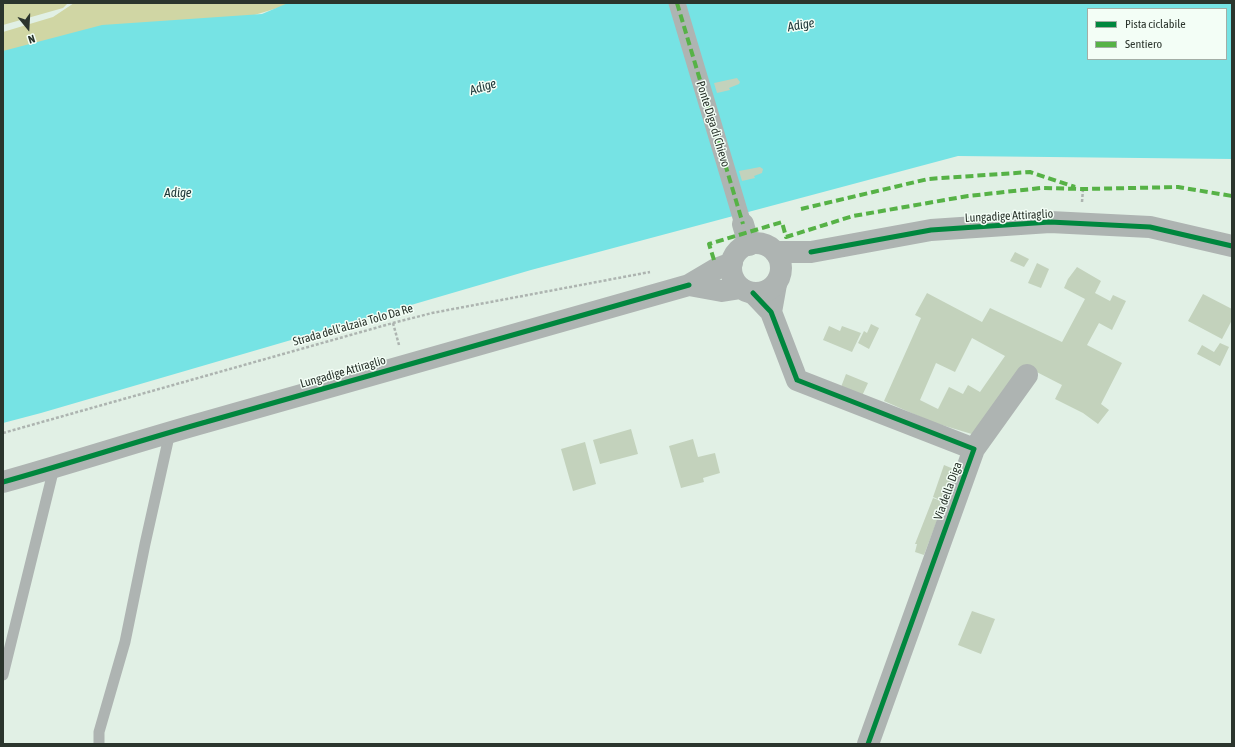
<!DOCTYPE html>
<html>
<head>
<meta charset="utf-8">
<style>
  body { margin:0 }
  #map { position:relative; width:1235px; height:747px; overflow:hidden; background:#e1f0e5; font-family:"Asap Condensed",sans-serif }
  canvas { display:block }
  .frame { position:absolute; inset:0; border:4px solid #2b352d; pointer-events:none }
  .legend { position:absolute; left:1087px; top:8px; width:140px; height:52px; box-sizing:border-box; background:#f3fef6; border:1px solid #a3aea6; margin:0; padding:5px 7px; list-style:none; font-size:12px; color:#2b352d }
  .legend li { display:flex; align-items:center; gap:8px; height:20px }
  .legend b { width:20px; border:1px solid #a3aea6 }
  .north { position:absolute; left:8px; top:8px; width:40px; height:40px; -webkit-text-stroke:3px #f3fef6; paint-order:stroke; rotate:162deg; font-size:11px; font-weight:700; line-height:16px; text-align:center; color:#2b352d }
  .north::after { content:''; display:block; margin:auto; width:14px; height:18px; background:#2b352d; clip-path:polygon(50% 0,100% 100%,50% 72%,0 100%) }
</style>
</head>
<body>
<div id="map">
<canvas width="1235" height="747"></canvas>
<div class="frame"></div>
<ul class="legend">
<li><b style="height:5px;background:#00873e"></b>Pista ciclabile</li>
<li><b style="height:5px;background:#56b246"></b>Sentiero</li>
</ul>
<div class="north">N</div>
</div>
<script>
const g = document.querySelector('canvas').getContext('2d');
g.lineJoin = 'round';
function fillPath(path, color) {
  g.fillStyle = color;
  g.fill(path, 'evenodd');
}
function trace(path, color, width, dash) {
  g.strokeStyle = color;
  g.lineWidth = width;
  g.lineCap = dash ? 'butt' : 'round';
  g.setLineDash(dash || []);
  g.stroke(path);
}
function write(font, color, halo, rows, align = 'center') {
  g.font = font + ' "Asap Condensed",sans-serif';
  g.lineWidth = 3;
  g.setLineDash([]);
  g.textBaseline = 'middle';
  g.strokeStyle = halo;
  g.fillStyle = color;
  for (const [text, x, y, turn = 0] of rows) {
    g.save();
    g.translate(x, y);
    g.rotate((+turn || 0) * Math.PI / 180);
    g.textAlign = isNaN(turn) ? turn : align;
    if (halo) g.strokeText(text, 0, 0);
    g.fillText(text, 0, 0);
    g.restore();
  }
}
fillPath(new Path2D(`
  M3 3H68L63 8 3 25Z
  M74 3H294L195 33H142L107 25 92 34 3 63V32L53 17Z`), '#d0d6a4');
fillPath(new Path2D(`
  M288 3H1232V159L958 156 531 270 41 413 3 423V51L102 25 262 14ZM1088 9H1226V59H1088Z`), '#76e3e4');
fillPath(new Path2D(`
  M737 78 740 82 739 84 729 88 730 90 717 93 714 83Z
  M760 167 763 169 762 173 754 176 755 178 742 181 739 171Z
  M1015 252 1029 259 1024 267 1010 261Z
  M1037 263 1049 269 1041 288 1028 283Z
  M1077 267 1101 281 1095 293 1110 301 1113 295 1126 301 1112 330 1099 323 1087 345 1122 363 1101 404 1109 410 1098 424 1083 413 1055 399 1062 385 1027 367 975 435 932 422 884 401 921 318 915 315 927 293 982 322 990 308 1062 342 1085 299 1064 288 1068 279ZM972 338 1005 356 980 392 968 385 963 394 949 387 938 409 920 400 936 363 955 372Z
  M1203 294 1232 309V320L1222 339 1188 321Z
  M871 324 879 328 869 349 858 343 864 331 867 333Z
  M829 326 840 331 842 326 861 333 852 352 823 340Z
  M1220 343 1229 347 1220 366 1197 354 1202 345 1214 352Z
  M846 374 868 383 862 396 841 387Z
  M631 429 638 454 600 464 593 440Z
  M693 439 698 457 715 453 720 473 703 478 704 482 681 488 669 446Z
  M585 442 596 484 573 491 561 449Z
  M944 465 956 470 945 502 933 497Z
  M933 498 944 502 924 555 915 552 917 544H915Z
  M972 611 995 619 981 654 958 645Z`), '#c3d2bc');
trace(new Path2D(`
  M1082 202 1083 189
  M393 323 399 345
  M3 433 393 323 432 313 650 272`), '#adb4b0', 2.5, [3, 2]);
trace(new Path2D(`
  M3 675 54 468
  M99 744V732L125 642 145 544 170 432`), '#aeb4b2', 11);
trace(new Path2D(`
  M677 3 743 224`), '#aeb4b2', 17);
trace(new Path2D(`
  M743 224 749 245
  M753 293 771 312 797 380 974 449 868 744
  M771 312 776 284
  M974 449 1027 375`), '#aeb4b2', 22);
trace(new Path2D(`
  M731 268a25 25 0 1 1 50 0a25 25 0 1 1-50 0Z
  M775 252H811L931 230 1050 222 1150 227 1232 246
  M689 285 722 291 741 288
  M3 482C71 463 138 441 206 422 367 376 528 330 689 285L716 269 732 263`), '#aeb4b2', 22);
trace(new Path2D(`
  M677 3 743 224
  M801 209 928 179 1030 172 1075 187
  M714 260 709 244 782 222 786 237 853 216 968 196 1023 190 1041 188 1083 189 1178 187 1232 196`), '#56b246', 4, [8, 4]);
trace(new Path2D(`
  M811 252 931 230 1050 222 1150 227 1232 246
  M753 293 771 312 797 380 974 449 868 744
  M3 482C71 463 138 441 206 422 367 376 528 330 689 285`), '#00873e', 5);
write('12px', '#2b352d', '#f3fef6', [
  ["Ponte Diga di Chievo",713,124,73],
  ["Lungadige Attiraglio",1009,216,-3],
  ["Strada dell'alzaia Tolo Da Re",353,325,-16],
  ["Lungadige Attiraglio",343,372,-16],
  ["Via della Diga",948,491,-70]
]);
write('italic 13px', '#20393a', '#f3fef6', [
  ["Adige",801,25,-10],
  ["Adige",483,87,-17],
  ["Adige",178,193]
]);
</script>
</body>
</html>
